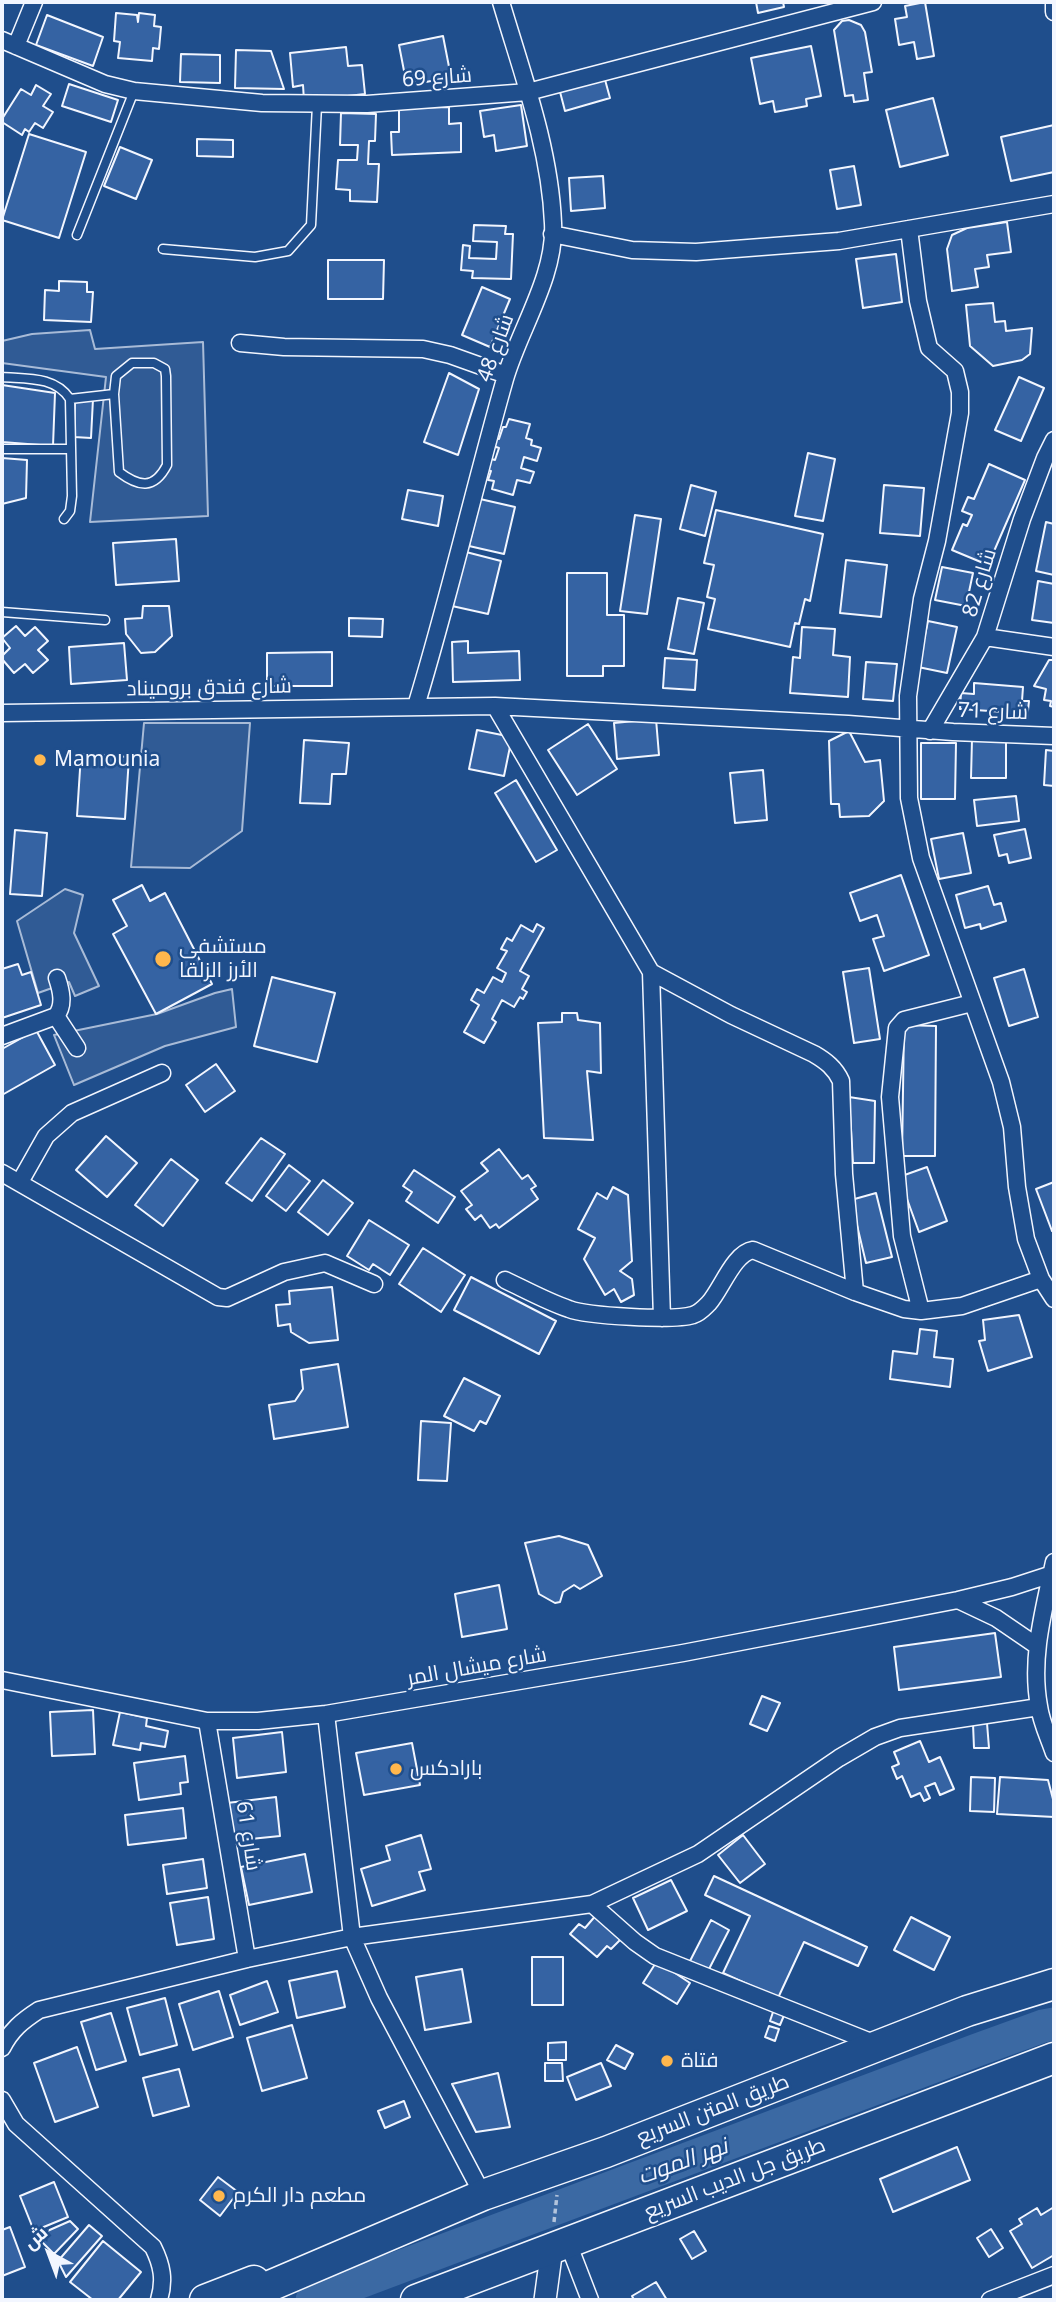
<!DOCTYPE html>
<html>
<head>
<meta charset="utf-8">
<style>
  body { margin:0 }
  #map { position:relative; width:1056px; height:2302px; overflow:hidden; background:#1f4e8c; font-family:"Noto Sans",Cairo,sans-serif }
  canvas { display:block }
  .frame { position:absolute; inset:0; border:4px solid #f2f6ff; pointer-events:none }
  .north { position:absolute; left:14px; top:2218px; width:70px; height:70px; -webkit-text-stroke:5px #1f4e8c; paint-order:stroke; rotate:319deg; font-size:19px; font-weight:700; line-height:28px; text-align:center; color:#f2f6ff }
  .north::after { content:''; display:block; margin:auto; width:24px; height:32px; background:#f2f6ff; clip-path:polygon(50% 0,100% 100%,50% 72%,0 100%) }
</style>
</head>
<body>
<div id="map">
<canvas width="1056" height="2302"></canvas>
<div class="frame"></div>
<div class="north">ش</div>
</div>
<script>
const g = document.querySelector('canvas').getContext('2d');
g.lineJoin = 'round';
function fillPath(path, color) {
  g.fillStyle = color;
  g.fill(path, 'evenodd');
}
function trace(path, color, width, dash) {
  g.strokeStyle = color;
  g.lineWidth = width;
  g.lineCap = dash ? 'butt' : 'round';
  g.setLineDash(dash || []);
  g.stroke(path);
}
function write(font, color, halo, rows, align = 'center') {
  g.font = font + ' "Noto Sans",Cairo,sans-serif';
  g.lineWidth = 5;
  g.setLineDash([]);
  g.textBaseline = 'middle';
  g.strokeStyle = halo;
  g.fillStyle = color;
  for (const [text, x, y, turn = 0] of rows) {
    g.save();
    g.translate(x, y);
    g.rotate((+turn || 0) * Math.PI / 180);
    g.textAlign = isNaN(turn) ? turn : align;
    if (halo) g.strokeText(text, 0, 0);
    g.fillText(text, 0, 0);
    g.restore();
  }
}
const parking = new Path2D(`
  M90 330 95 349 203 342 208 516 90 522 106 377 2 363V341L32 334Z
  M144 723H250L242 831 190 868 131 867Z
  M65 889 83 895 74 933 99 986 75 996 69 982 38 993 17 921Z
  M232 989 236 1027 165 1046 74 1085 54 1035 157 1014 215 993Z`);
fillPath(parking, '#305b95');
trace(parking, '#a8bbd7', 2);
trace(new Path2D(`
  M312 2300 977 2050 1043 2026 1054 2024`), '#3b69a3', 33);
const building = new Path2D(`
  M756 2H783L784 7 758 13Z
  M925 2 934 56 917 59 914 42 899 45 895 19 907 17 905 6Z
  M116 13 137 15 138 22 139 13 155 15 154 26 161 27 159 49 153 48 152 61 118 58 120 42 114 41Z
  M47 15 103 37 93 66 36 45Z
  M849 20 861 25 865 32 872 72 864 73 868 100 854 102 853 95 845 96 834 30 842 21Z
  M443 36 451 77 416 84 414 75 405 76 399 45Z
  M811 46 821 96 806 99 807 106 775 112 773 101 760 104 751 58Z
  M346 47 348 66 362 65 365 94 304 101 303 85 293 87 290 53Z
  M236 50 271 51 284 89 235 88Z
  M181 54 220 55V83L180 82Z
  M604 76 610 98 565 111 559 88Z
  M69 84 118 100 111 122 62 106Z
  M36 85 51 94 43 106 53 112 43 128 35 123 29 132 25 129 22 135 2 122V119L21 89 31 95Z
  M933 98 948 155 900 167 886 110Z
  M521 105 527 146 496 151 494 135 484 137 480 111Z
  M449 107V124L461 123V152L392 155 391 132H399V108Z
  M341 113 376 114 375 141H369L368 164H379L377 202 350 201V190L336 189 338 160H357L358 145H340Z
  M1054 125V172L1011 181 1001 137Z
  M29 134 86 152 59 238 2 220Z
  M197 139 233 140V157L197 156Z
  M120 147 152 160 136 199 104 186Z
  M854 166 861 205 837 209 830 170Z
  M603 176 605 208 571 211 569 178Z
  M1007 222 1011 252 987 255 989 267 975 269 978 287 952 291 947 249 952 235 967 228Z
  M474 225 506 226 505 234H513L511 279 472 278 473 271 461 270 463 245 470 246 469 258 496 259 497 242 473 241Z
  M896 254 902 302 863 308 856 259Z
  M328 260H384L383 299H328Z
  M59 281 87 282V292H93L91 322 44 320 45 290 59 291Z
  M482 287 510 299 490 347 462 335Z
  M993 303 995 322 1005 321 1006 331 1032 328 1030 354 1022 360 993 366 970 346 966 305Z
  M449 373 479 389 458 455 424 442Z
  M1019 377 1044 388 1021 441 995 430Z
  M2 385 55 393 53 446 2 442Z
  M75 399H93L91 438 74 437Z
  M509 419 530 424 526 438 532 440 531 445 541 448 537 461 524 457 521 468 534 472 530 483 517 480 513 495 492 489 494 481 488 480 491 471 488 470 491 459 495 460 499 448 493 446 496 438 499 439 503 427H506Z
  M808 453 835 459 823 521 795 516Z
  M2 458 27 460 26 498 2 504Z
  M989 464 1025 480 988 565 952 550 963 524 967 526 972 515 962 511 968 497 974 499Z
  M691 485 716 492 705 536 680 529Z
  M884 485 924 488 920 536 880 533Z
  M408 490 443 496 438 526 402 519Z
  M480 499 515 507 504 554 469 546Z
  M716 510 823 534 810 601 805 599 799 624 795 623 790 647 708 629 715 599 707 597 714 565 704 563Z
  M635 515 661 519 647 614 620 611Z
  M1046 522 1054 524V575L1036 571Z
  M176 539 179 581 116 585 113 543Z
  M466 552 501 561 488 614 452 606Z
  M846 560 887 565 881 617 840 613Z
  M942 567 973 573 966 606 935 600Z
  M567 573H607V615H624V666H603V676H567Z
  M1038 581 1054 584V623L1032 620Z
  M678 598 704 603 694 654 668 649Z
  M143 606H169L172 636 155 652 141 653 126 634 125 619 142 618Z
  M349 618 383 619 382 637 349 636Z
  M928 621 957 627 947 673 918 667Z
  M16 626 25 636 35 627 48 641 38 650 48 660 33 673 25 664 14 673 2 659V656L10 648 2 638Z
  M802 627 835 629 833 655 850 657 848 697 790 693 793 657 800 658Z
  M468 641V653L519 651 520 680 453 682 452 642Z
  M124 643 127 680 71 684 69 647Z
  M332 652V686H267V653Z
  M665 658 697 660 695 690 663 688Z
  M1049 660H1054V707L1050 706 1051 701 1044 700 1046 689 1034 686Z
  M866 662 897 664 893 701 863 699Z
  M974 683 1023 687 1022 701H1029L1027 720 1005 718V712L960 709 961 693 974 694Z
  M656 719 659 755 617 759 614 723Z
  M588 724 617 769 577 795 548 750Z
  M477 730 512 737 504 776 469 769Z
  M849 731 865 762 880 760 884 801 869 816 840 817 839 804H831L829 741Z
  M972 739 1006 740V778H971Z
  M304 740 349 743 346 774H332L330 804 300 803Z
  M921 743H956L955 799H921Z
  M1046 750 1054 751V786L1044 785Z
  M81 754 129 757 125 819 77 816Z
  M763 770 767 820 735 823 730 773Z
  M516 780 557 850 536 862 495 793Z
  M1016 796 1019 821 977 826 974 800Z
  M1025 829 1031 858 1009 863 1007 854 999 856 994 835Z
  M15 830 47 833 42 896 10 894Z
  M963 833 971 873 939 879 931 839Z
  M901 875 929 955 884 971 873 939 884 936 877 915 860 921 850 893Z
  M142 885 150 901 165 893 212 984 156 1014 113 934 127 926 113 900Z
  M988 886 994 905 1001 903 1006 921 981 929 980 924 965 928 956 895Z
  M537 924 544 928 520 971 529 976 522 989 527 992 523 999 520 997 514 1007 502 1000 492 1019 496 1022 484 1043 464 1032 479 1005 471 1000 477 989 484 993 493 977 502 982 506 973 497 968 507 951 501 949 507 938 512 941 521 925 533 932Z
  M18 964 22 975 31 972 41 1005 2 1018V969Z
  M869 968 880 1039 854 1043 843 972Z
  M1024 969 1038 1017 1009 1026 994 978Z
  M272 977 335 993 317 1062 254 1046Z
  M562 1013H577L578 1020 600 1023 601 1073 587 1071 593 1140 544 1138 538 1023 562 1022Z
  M904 1025 936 1026 935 1156H902Z
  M36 1030 55 1065 2 1095V1049Z
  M216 1064 235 1091 205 1112 186 1085Z
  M849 1097 875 1101 874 1163H853Z
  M106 1136 137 1163 107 1197 76 1170Z
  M261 1138 285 1154 252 1201 226 1183Z
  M499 1149 522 1179 528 1175 536 1186 531 1189 538 1199 499 1228 496 1224 490 1228 481 1215 475 1220 466 1209 472 1205 461 1191 488 1171 481 1163Z
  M171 1159 198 1180 163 1226 135 1205Z
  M289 1165 310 1181 286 1211 266 1196Z
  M927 1167 947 1221 919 1232 899 1177Z
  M414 1170 455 1197 438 1223 406 1201 412 1192 403 1186Z
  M323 1180 353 1203 328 1235 298 1212Z
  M1054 1182V1230L1052 1231 1036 1189Z
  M613 1187 628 1195 632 1261 620 1271 632 1279 634 1295 621 1302 614 1289 605 1295 584 1259 595 1238 578 1229 597 1193 607 1199Z
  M876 1193 892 1257 866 1263 851 1200Z
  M369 1220 409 1245 390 1275 373 1264 369 1270 347 1256Z
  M423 1248 465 1275 441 1312 399 1284Z
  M471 1277 556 1321 539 1354 454 1310Z
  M332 1287 338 1340 309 1343 291 1332 290 1324 278 1326 276 1305 290 1304 289 1291Z
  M1019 1315 1032 1357 988 1371 979 1341 985 1340 983 1320Z
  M920 1329 937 1331 934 1357 953 1359 950 1387 890 1379 893 1351 917 1354Z
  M338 1364 348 1427 274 1439 269 1405 295 1401 303 1389 301 1370Z
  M464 1378 500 1396 486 1424 480 1421 474 1431 444 1416Z
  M421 1421 451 1423 447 1481 418 1480Z
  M559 1536 588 1545 602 1576 580 1589 574 1585 563 1592 560 1602 555 1603 539 1594 525 1543Z
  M499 1585 507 1629 462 1637 455 1594Z
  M995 1633 1001 1677 899 1690 894 1647Z
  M762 1696 780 1703 767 1731 750 1724Z
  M93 1710 95 1754 52 1756 50 1712Z
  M120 1712 147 1718 146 1726 168 1731 165 1747 141 1743 140 1750 113 1745Z
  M987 1723 989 1748H974L973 1724Z
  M282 1732 286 1772 237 1778 233 1738Z
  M920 1741 929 1762 940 1757 954 1789 940 1795 935 1783 925 1787 930 1798 924 1801 920 1793 911 1797 902 1776 897 1779 892 1767 899 1764 894 1752Z
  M412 1743 420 1785 364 1795 356 1753Z
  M185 1756 188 1782 180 1783 181 1794 139 1800 134 1763Z
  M971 1777 995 1778 994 1812 970 1811Z
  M1000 1777 1048 1780 1054 1803V1817L997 1814Z
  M276 1797 280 1836 231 1841 227 1803Z
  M183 1808 186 1838 128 1845 125 1815Z
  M421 1835 431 1869 419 1872 425 1890 372 1906 361 1869 390 1860 386 1846Z
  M743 1835 765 1864 740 1883 718 1855Z
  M305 1854 312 1892 249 1905 241 1867Z
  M203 1859 207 1888 167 1894 163 1865Z
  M714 1876 867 1947 858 1966 804 1942 778 1998 723 1973 750 1916 705 1895Z
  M671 1880 687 1911 648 1930 633 1898Z
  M208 1897 214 1939 177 1945 170 1903Z
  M597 1914 623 1937 611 1949 607 1946 597 1957 570 1934 579 1924 585 1928Z
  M911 1917 950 1937 934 1970 894 1950Z
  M711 1920 729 1930 708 1971 690 1961Z
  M532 1957H563V2005H532Z
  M657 1961 690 1983 677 2004 643 1983Z
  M462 1969 471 2022 425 2030 416 1977Z
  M337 1971 345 2007 297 2018 289 1981Z
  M267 1981 278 2012 240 2025 230 1995Z
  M219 1991 233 2037 193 2050 179 2004Z
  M165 1998 177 2045 140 2055 127 2008Z
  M774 2009 785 2013 780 2025 770 2021Z
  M111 2013 126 2061 96 2070 81 2022Z
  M292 2025 307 2078 262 2091 247 2038Z
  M769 2026 779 2029 775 2041 765 2037Z
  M566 2042V2060H548V2043Z
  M616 2045 633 2054 625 2069 607 2060Z
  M77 2047 98 2107 55 2122 34 2063Z
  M545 2063H562L563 2081H545Z
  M601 2063 611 2086 576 2100 567 2077Z
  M179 2069 189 2106 153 2116 143 2078Z
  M498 2073 510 2127 476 2132 452 2084Z
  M404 2101 410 2117 385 2128 378 2111Z
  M957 2147 970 2180 893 2212 880 2179Z
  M218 2177 238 2192 220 2216 200 2200Z
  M54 2182 68 2217 34 2231 20 2196Z
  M1054 2207V2255L1032 2268 1010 2231 1022 2224 1019 2219 1037 2208 1041 2215Z
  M70 2221 78 2229 54 2254 36 2236Z
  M89 2225 102 2236 66 2277 58 2261Z
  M10 2227 25 2267 2 2276V2230Z
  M991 2229 1003 2248 989 2257 977 2238Z
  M694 2231 706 2251 692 2259 680 2239Z
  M103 2241 141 2272 118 2300H93L70 2282Z
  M656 2282 667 2300H634L632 2296Z`);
fillPath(building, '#3563a3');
trace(building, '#f2f6ff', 2);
const service = new Path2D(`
  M77 235 134 91
  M163 249 255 257 288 251 311 225 317 105
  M132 363H154L165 369 166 376 167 465C154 490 139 487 119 472L114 394 116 376Z
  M2 377C27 379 55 376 70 399L72 496 70 511 64 519
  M70 399 114 394
  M2 449H70
  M2 612 105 620`);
const minor = new Path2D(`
  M1054 2V12
  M2 40 105 84 134 91 262 103 367 104 528 92 873 2
  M16 46 34 2
  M909 229 918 301 929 348 955 371 960 392V413L937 541 922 599 908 696 909 798 921 858 1001 1082 1012 1127 1017 1187 1026 1239 1041 1279 1054 1299
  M552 234 632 250 696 252 839 241 1054 204
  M240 343 284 347 423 349 450 355 506 375
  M985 637 1054 647
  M416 706C449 598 474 488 505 379 519 330 556 276 553 223 550 148 522 73 501 2
  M495 706 651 972 731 1015 814 1054C826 1061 835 1068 841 1081L844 1174 855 1292
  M2 713 495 706 848 724 953 732 1054 736
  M930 731 985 637 1022 519 1045 458 1054 440
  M651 972 662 1318
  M56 1016 77 1048
  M2 1036 56 1016C65 1005 61 990 57 978
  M2 1173 218 1297 227 1298 284 1272 325 1263 374 1284
  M20 1182 46 1136 72 1113 162 1073
  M505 1280C526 1290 548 1302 569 1309 587 1316 674 1321 693 1315 700 1313 704 1308 709 1303 722 1288 734 1253 753 1250L855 1292 904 1309 921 1311 962 1306 1041 1279
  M921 1311 902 1236 890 1097 897 1028 904 1020 972 1003
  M1054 1562C1044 1609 1030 1658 1039 1706 1041 1722 1049 1738 1054 1753
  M958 1600 996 1618 1037 1646
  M2 1680 207 1721H258L326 1714 683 1653 958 1600 1012 1587 1052 1574
  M326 1714 352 1937 379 1998 483 2195
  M207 1721 247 1959
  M592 1904 635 1942 655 1956 876 2044
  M2 2048C11 2030 22 2021 39 2010L247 1959 352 1937 592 1904 698 1854 839 1758 875 1737 900 1728 1039 1707
  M2 2100 16 2124 153 2247C162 2265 165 2280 159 2300
  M568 2243 590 2300
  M990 2300 1054 2275`);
const tertiary = new Path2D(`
  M545 2300 552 2248`);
const motorway = new Path2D(`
  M205 2300 254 2281
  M237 2300 483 2195 606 2152 967 2011 1054 1984
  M416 2300 1054 2058`);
trace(service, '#f2f6ff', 11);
trace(minor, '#f2f6ff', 19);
trace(tertiary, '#f2f6ff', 24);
trace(motorway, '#f2f6ff', 33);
trace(new Path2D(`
  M554 2222 557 2195`), '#b3c4dc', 3.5, [5, 3.5]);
trace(service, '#1f4e8c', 8);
trace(minor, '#1f4e8c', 16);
trace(tertiary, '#1f4e8c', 21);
trace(motorway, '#1f4e8c', 30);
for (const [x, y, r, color] of [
  [40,760,7,"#ffb74d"],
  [163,959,9,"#ffb74d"],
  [396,1769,7,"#ffb74d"],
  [667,2061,7,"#ffb74d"],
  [219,2196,7,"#ffb74d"]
]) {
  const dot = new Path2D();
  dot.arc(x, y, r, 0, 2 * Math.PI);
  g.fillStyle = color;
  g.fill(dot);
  trace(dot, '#1f4e8c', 2.5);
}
write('21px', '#f2f6ff', '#1f4e8c', [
  ["شارع 69",437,78,-4],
  ["شارع 48",496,348,-70],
  ["شارع 82",980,583,-73],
  ["شارع فندق بروميناد",209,688,-1],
  ["شارع 71",993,712,2],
  ["شارع ميشال المر",477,1667,-10],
  ["شارع 61",248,1836,81],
  ["طريق المتن السريع",713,2110,-21],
  ["طريق جل الديب السريع",735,2179,-21]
]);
write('21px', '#f2f6ff', '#1f4e8c', [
  ["Mamounia",54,760],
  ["مستشفى",179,947],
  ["الأرز الزلقا",179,971],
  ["بارادكس",410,1769],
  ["فتاة",681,2061],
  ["مطعم دار الكرم",233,2196]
], 'left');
write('italic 23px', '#f2f6ff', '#1f4e8c', [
  ["نهر الموت",683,2162,-20]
]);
</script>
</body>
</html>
